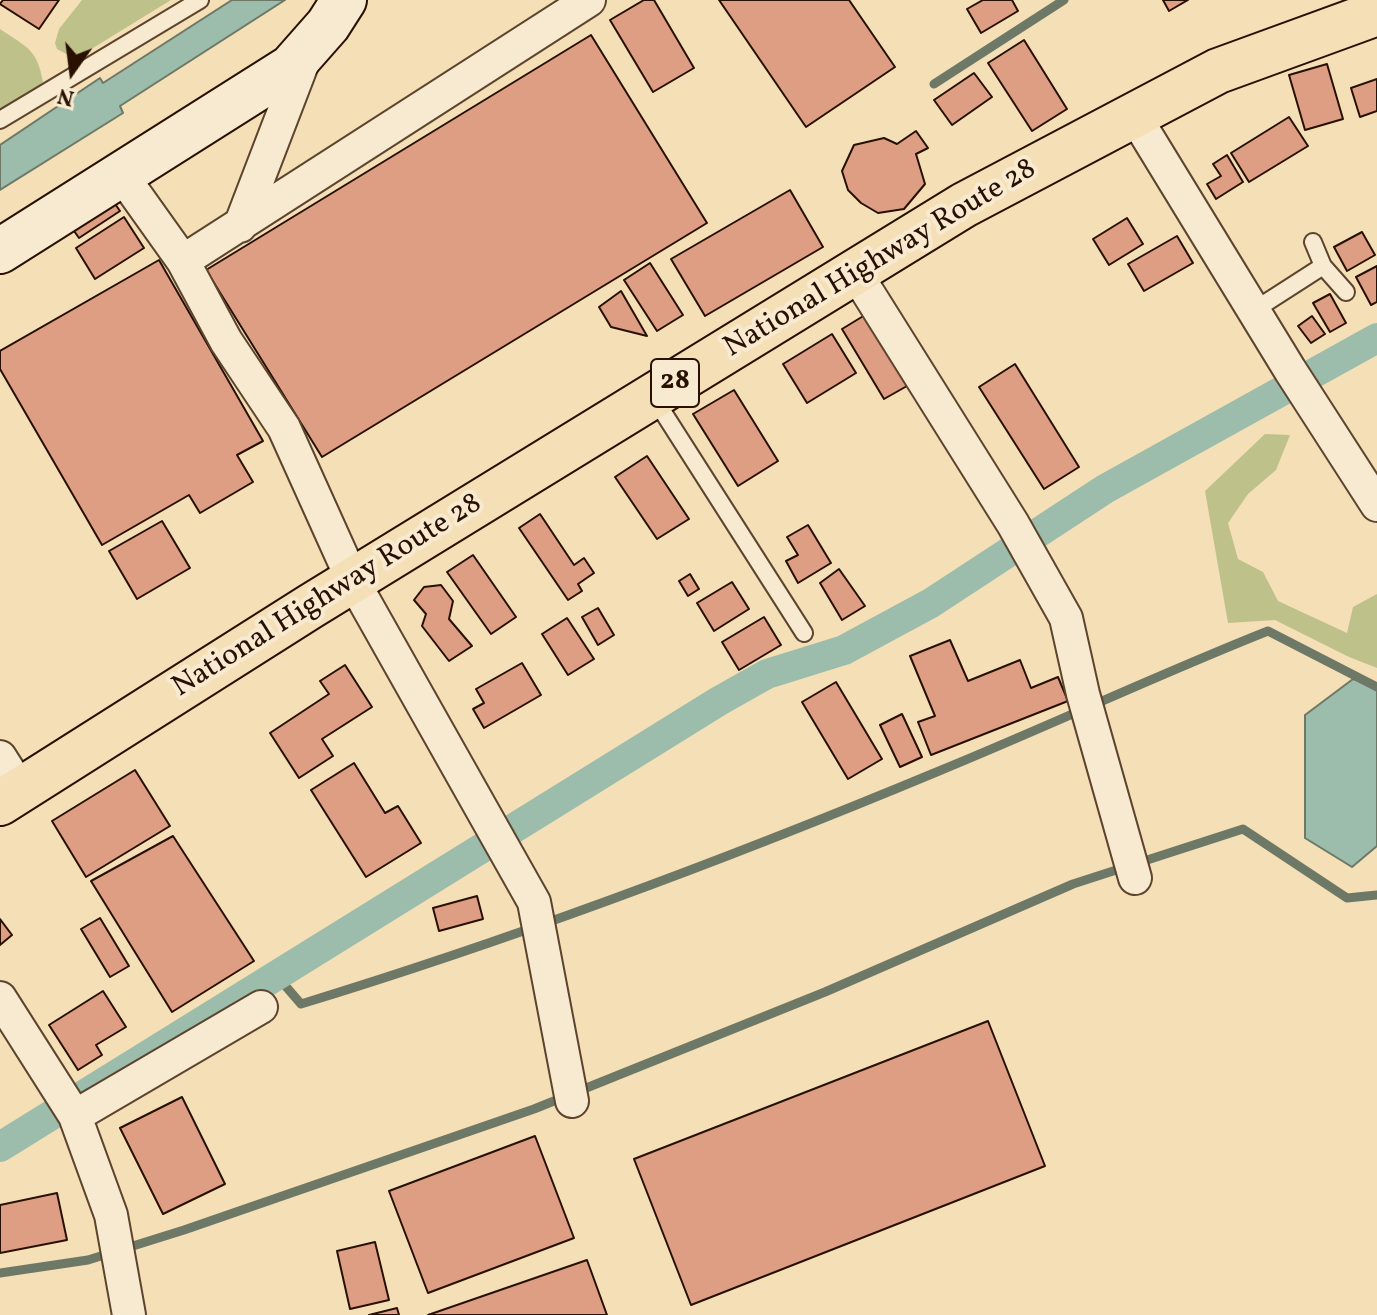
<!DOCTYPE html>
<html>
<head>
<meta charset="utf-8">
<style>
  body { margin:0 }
  #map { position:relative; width:1377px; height:1315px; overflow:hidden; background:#f4dfb6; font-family:Vollkorn,serif }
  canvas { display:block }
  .north { position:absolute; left:32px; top:32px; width:80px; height:80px; -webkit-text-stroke:6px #f8ead0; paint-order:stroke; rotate:194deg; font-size:22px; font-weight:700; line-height:32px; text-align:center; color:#291100 }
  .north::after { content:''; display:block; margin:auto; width:28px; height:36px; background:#291100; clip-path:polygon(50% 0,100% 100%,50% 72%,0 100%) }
</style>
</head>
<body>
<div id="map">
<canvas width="1377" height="1315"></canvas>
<div class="north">N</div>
</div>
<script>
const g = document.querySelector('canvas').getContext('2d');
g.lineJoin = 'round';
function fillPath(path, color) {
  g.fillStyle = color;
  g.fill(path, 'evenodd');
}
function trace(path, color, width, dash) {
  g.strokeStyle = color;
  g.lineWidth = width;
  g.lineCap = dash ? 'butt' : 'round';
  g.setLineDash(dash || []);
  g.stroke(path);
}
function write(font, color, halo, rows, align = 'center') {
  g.font = font + ' Vollkorn,serif';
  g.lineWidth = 8;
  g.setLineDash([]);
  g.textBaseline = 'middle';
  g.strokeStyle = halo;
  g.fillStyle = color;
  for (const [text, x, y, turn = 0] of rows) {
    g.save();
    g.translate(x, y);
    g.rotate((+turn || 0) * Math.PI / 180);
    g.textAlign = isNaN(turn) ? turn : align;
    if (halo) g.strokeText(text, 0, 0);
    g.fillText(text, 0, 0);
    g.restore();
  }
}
fillPath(new Path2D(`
  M82 0H171L80 56 68 55 57 49 55 43 59 29Z
  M0 29C26 47 37 48 43 82L38 89 0 112Z
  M1265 434 1290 435 1276 470 1248 494 1228 523 1238 559 1263 572 1278 601 1347 633 1353 607 1377 594V668L1349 657 1275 620 1228 623 1205 491Z`), '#bfc18b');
const water = new Path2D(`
  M232 0H285L120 106 123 113 0 190V145L100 78 103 83Z
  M1353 679 1377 686V846L1352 867 1305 838V715Z`);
fillPath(water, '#9cbdac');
trace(water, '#6e7867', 2);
trace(new Path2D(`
  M934 84 1064 0
  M276 975 301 1004C517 938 730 858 939 771 1049 726 1157 675 1268 631L1377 687
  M0 1273 88 1260 184 1230 534 1109 825 992 1073 884 1243 829 1347 898 1377 895`), '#6e7867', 9);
trace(new Path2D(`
  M0 1147 719 701 767 674 844 650 931 603 1105 489 1377 338`), '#9cbdac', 30);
const building = new Path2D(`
  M3 0H59L39 29 0 4Z
  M644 0H654L694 68 653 92 610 20Z
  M719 0H849L895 67 806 127Z
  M983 0H1012L1018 11 981 33 967 9Z
  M1163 0H1188L1169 11Z
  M591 35 707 223 322 457 206 270Z
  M1024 40 1067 109 1032 131 988 63Z
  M1327 64 1343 119 1305 130 1289 75Z
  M974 73 992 97 952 125 934 100Z
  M1377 79V111L1360 117 1351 88Z
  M1289 117 1308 146 1249 182 1231 153Z
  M916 131 928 148 916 154 925 184 904 209 878 213 861 203 848 190 842 171 854 145 884 138 897 144Z
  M1227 155 1243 182 1216 199 1207 184 1221 176 1213 164Z
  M790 190 823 247 705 316 671 259Z
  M108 194 120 211 79 238 67 221Z
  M124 217 144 248 95 279 76 248Z
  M1127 218 1143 244 1109 265 1093 239Z
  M1362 232 1375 255 1347 271 1334 247Z
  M1177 236 1193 263 1144 291 1128 264Z
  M159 260 263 441 237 455 253 482 200 513 189 495 102 545 0 369V351Z
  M650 263 683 315 657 331 624 280Z
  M1377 266V302L1371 305 1356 277Z
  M621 291 647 336 611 327 599 307Z
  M1330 294 1346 323 1330 332 1313 303Z
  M865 315 907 386 884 399 842 329Z
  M1312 316 1325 334 1311 343 1298 326Z
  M832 334 856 373 807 403 783 364Z
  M1015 364 1079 467 1044 489 979 387Z
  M734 390 778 461 738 486 693 414Z
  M647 456 689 519 657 539 615 477Z
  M540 514 574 565 584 558 594 573 578 584 582 591 568 600 519 528Z
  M162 521 190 568 137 599 109 551Z
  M808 525 831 563 798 583 786 561 798 555 787 537Z
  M473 555 516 617 491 634 447 572Z
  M839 569 865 606 842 620 820 583Z
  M690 574 699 589 688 596 679 581Z
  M732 582 749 609 714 631 697 603Z
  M441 585 453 601 449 619 472 646 449 661 422 626 426 614 414 600 424 587Z
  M598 608 614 635 598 645 582 617Z
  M764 617 781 645 739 670 722 642Z
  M567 618 594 659 568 675 542 634Z
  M950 640 968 681 1020 660 1031 688 1058 677 1068 701 931 755 918 722 935 716 910 656Z
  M522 663 541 695 484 728 473 709 484 703 476 689Z
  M345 665 372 707 322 739 333 756 299 778 270 733 329 694 320 681Z
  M836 682 882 759 848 779 802 702Z
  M902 714 922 757 900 767 880 725Z
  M354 763 385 813 398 806 421 843 366 877 311 790Z
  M135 770 170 826 86 877 52 821Z
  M173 836 254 961 172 1012 91 881Z
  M477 896 483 919 439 931 433 908Z
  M100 918 129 966 110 977 81 929Z
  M0 919 12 935 0 945Z
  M103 991 126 1027 96 1045 102 1055 78 1070 49 1025Z
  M988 1021 1045 1166 691 1305 634 1159Z
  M182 1097 225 1184 163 1214 120 1128Z
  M535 1136 574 1238 428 1293 389 1191Z
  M57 1193 67 1240 0 1253V1205Z
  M375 1242 389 1300 350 1309 337 1251Z
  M587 1260 607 1315H428Z
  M397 1308 399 1315H369Z`);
fillPath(building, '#dd9e83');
trace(building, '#291100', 2);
const lane = new Path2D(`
  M0 120 200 0
  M1313 242 1323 266 1346 292
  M1253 311 1323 266
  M654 398 804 633`);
const street = new Path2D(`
  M1134 115 1290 370 1377 505
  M121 174 183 261 226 341 284 428 353 581 534 902 572 1101
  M240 226 306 54
  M183 261 589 0
  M855 272 1013 524 1066 618 1083 694 1135 878
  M0 757 21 790
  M0 998 75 1116 111 1215 129 1315
  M75 1116 261 1007`);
const secondary = new Path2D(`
  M0 251 291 67 328 25 344 0`);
const highway = new Path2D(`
  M0 803 311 606 964 205 1218 71 1377 13`);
trace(lane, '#5c442e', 20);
trace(street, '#5c442e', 36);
trace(secondary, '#291100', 48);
trace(highway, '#291100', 48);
trace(lane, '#f8ead0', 16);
trace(street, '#f8ead0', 32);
trace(secondary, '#f8ead0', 44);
trace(highway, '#f4dfb6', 44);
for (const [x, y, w] of [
  [675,383,48]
]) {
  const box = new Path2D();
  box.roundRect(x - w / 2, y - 24, w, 48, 6);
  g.fillStyle = '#f8ead0';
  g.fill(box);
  trace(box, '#291100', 2);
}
write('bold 28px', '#291100', null, [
  ["28",675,383]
]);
write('30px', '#291100', '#f8ead0', [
  ["National Highway Route 28",881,260,-31],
  ["National Highway Route 28",328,597,-32]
]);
</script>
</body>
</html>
